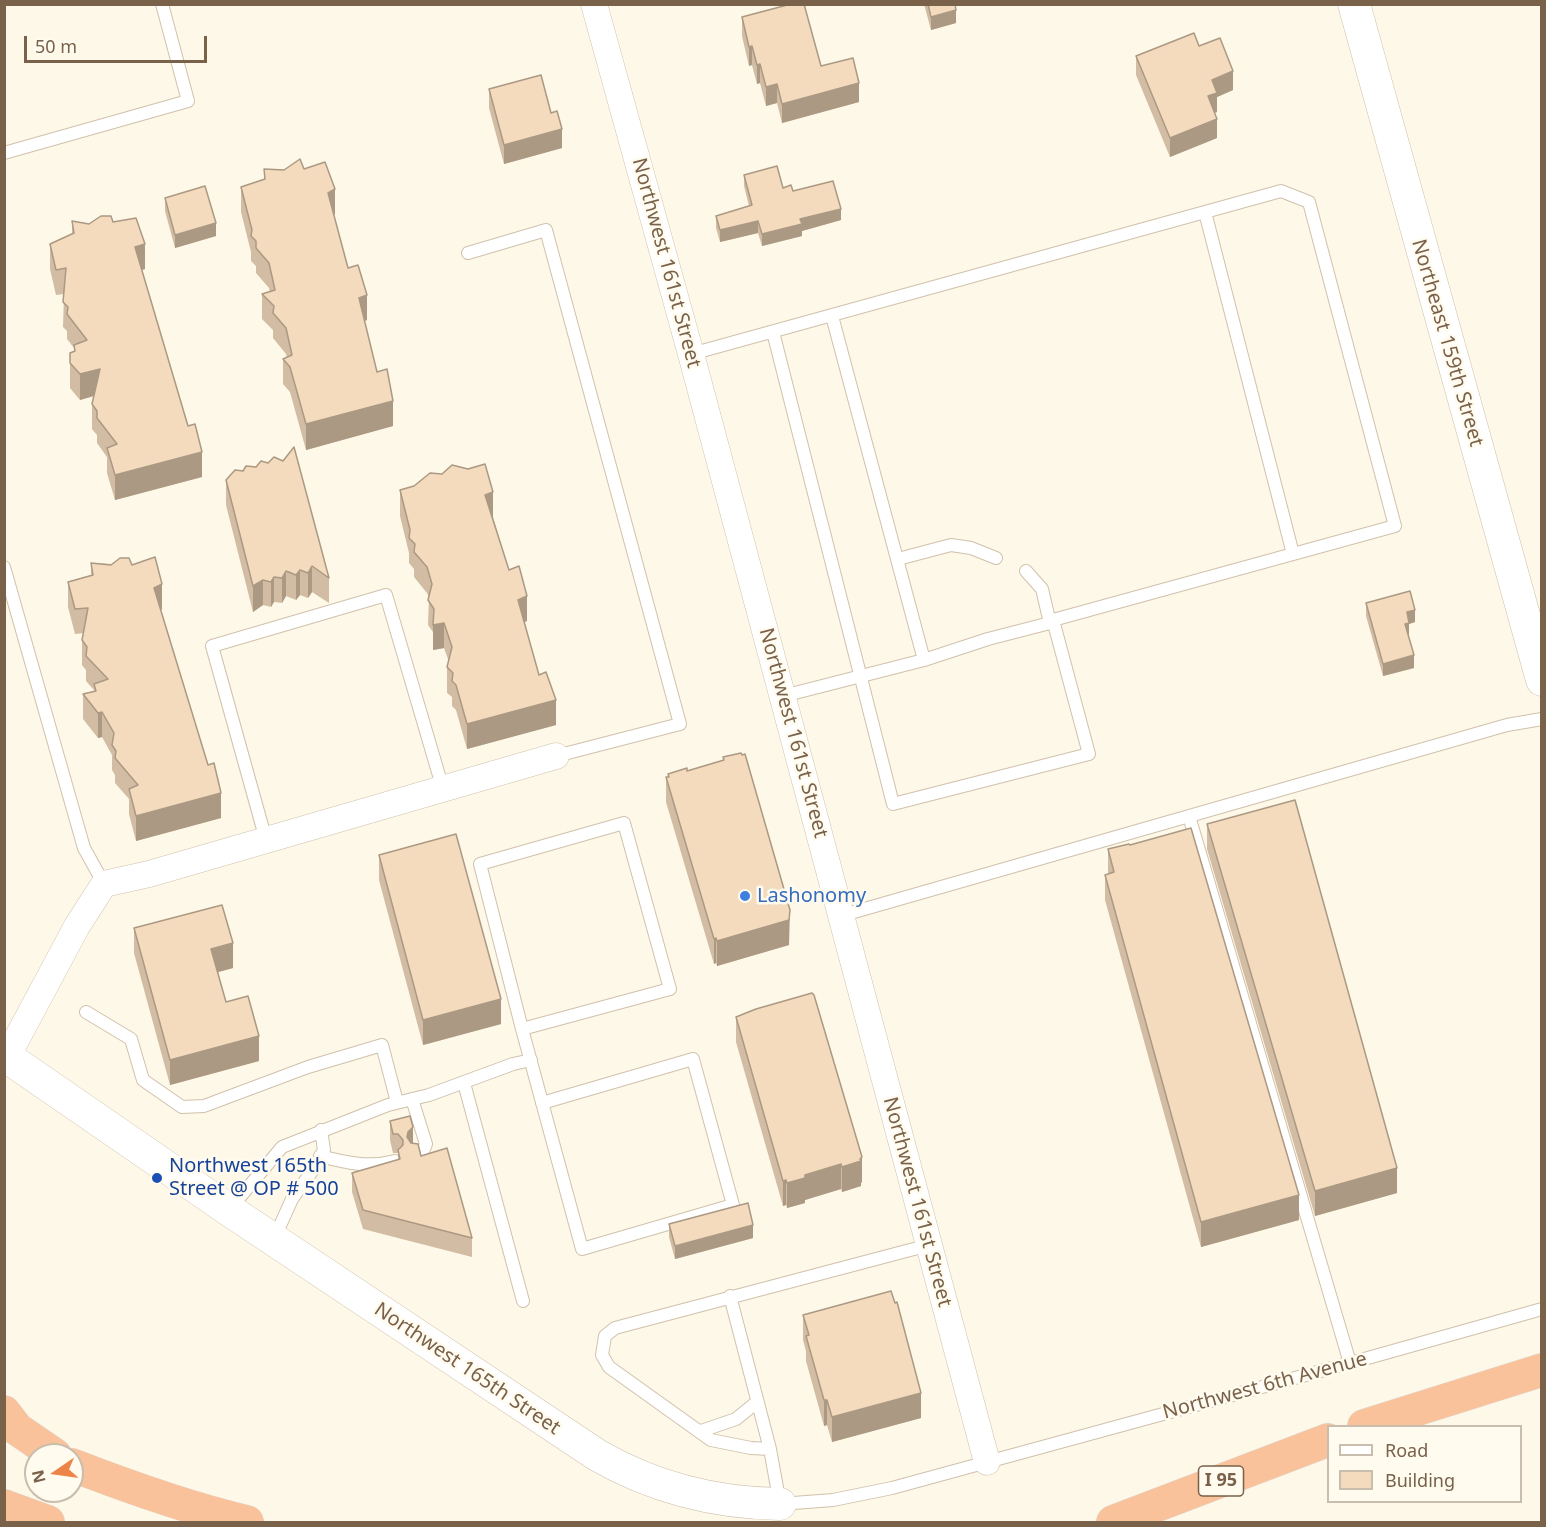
<!DOCTYPE html>
<html>
<head>
<meta charset="utf-8">
<style>
  body { margin:0 }
  #map { position:relative; width:1546px; height:1527px; overflow:hidden; background:#fdf8e7; font-family:"Noto Sans",sans-serif }
  canvas { display:block }
  .frame { position:absolute; inset:0; border:6px solid #79614a; pointer-events:none }
  .legend { position:absolute; left:1327px; top:1425px; width:195px; height:78px; box-sizing:border-box; background:#fffbef; border:2px solid #c9bdad; margin:0; padding:8px 10px; list-style:none; font-size:18px; color:#79614a }
  .legend li { display:flex; align-items:center; gap:12px; height:30px }
  .legend b { width:30px; border:2px solid #c9bdad }
  .north { position:absolute; left:24px; top:1443px; width:60px; height:60px; box-sizing:border-box; background:#fffbef; border:2px solid #c9bdad; border-radius:50%; rotate:257deg; font-size:16px; font-weight:700; line-height:24px; text-align:center; color:#79614a }
  .north::after { content:''; display:block; margin:auto; width:21px; height:27px; background:#ed8447; clip-path:polygon(50% 0,100% 100%,50% 72%,0 100%) }
  .scale { position:absolute; left:24px; top:36px; width:183px; height:27px; box-sizing:border-box; border:3px solid #79614a; border-top:0; padding-left:8px; font-size:18px; line-height:21px; white-space:nowrap; color:#79614a; -webkit-text-stroke:4px #fffbef; paint-order:stroke }
</style>
</head>
<body>
<div id="map">
<canvas width="1546" height="1527"></canvas>
<div class="frame"></div>
<ul class="legend">
<li><b style="height:8px;background:#fff"></b>Road</li>
<li><b style="height:16px;background:#f4dbbd"></b>Building</li>
</ul>
<div class="north">N</div>
<div class="scale">50 m</div>
</div>
<script>
const g = document.querySelector('canvas').getContext('2d');
g.lineJoin = 'round';
function trace(path, color, width, dash) {
  g.strokeStyle = color;
  g.lineWidth = width;
  g.lineCap = dash ? 'butt' : 'round';
  g.setLineDash(dash || []);
  g.stroke(path);
}
function fillPath(path, color) {
  g.fillStyle = color;
  g.fill(path, 'evenodd');
}
function write(font, color, halo, rows, align = 'center') {
  g.font = font + ' "Noto Sans",sans-serif';
  g.lineWidth = 5;
  g.setLineDash([]);
  g.textBaseline = 'middle';
  g.strokeStyle = halo;
  g.fillStyle = color;
  for (const [text, x, y, turn = 0] of rows) {
    g.save();
    g.translate(x, y);
    g.rotate((+turn || 0) * Math.PI / 180);
    g.textAlign = isNaN(turn) ? turn : align;
    if (halo) g.strokeText(text, 0, 0);
    g.fillText(text, 0, 0);
    g.restore();
  }
}
const service = new Path2D(`
  M4 153 188 101 162 4
  M1205 212 1293 554
  M468 253 546 230 680 724 556 756
  M832 316 924 660
  M691 354 1281 191 1309 202 1395 526 1053 620 1089 754 893 804 773 332
  M898 559 951 545 971 548 996 558
  M4 567 84 848 104 884
  M783 696 924 660 988 639 1050 623 1042 589 1026 571
  M1189 816 1350 1363
  M624 823 670 989 522 1029 480 864Z
  M266 840 212 646 386 595 443 789
  M840 916 1507 725 1542 719
  M86 1012 131 1039 143 1080 182 1107 204 1106 308 1067 382 1045 397 1102
  M522 1029 582 1249 733 1205 693 1059 542 1103
  M464 1083 523 1301
  M412 1099 426 1144 424 1149 415 1155
  M320 1156C347 1163 369 1168 395 1161
  M229 1210 282 1147 388 1105 429 1095 513 1064 531 1060
  M274 1239 292 1199 315 1167 324 1150 321 1130
  M730 1296 770 1449 780 1504 833 1500 892 1488 1350 1363 1542 1309
  M701 1431 736 1419 757 1402
  M770 1449 751 1448 711 1440 609 1367 602 1355 605 1336 615 1328 929 1245`);
const minor = new Path2D(`
  M594 4 691 354 987 1462
  M7 1057 77 926 104 884 149 874 556 756`);
const tertiary = new Path2D(`
  M1354 4 1542 680
  M4 1055 229 1210 597 1455C654 1488 715 1503 780 1504`);
const motorway = new Path2D(`
  M4 1412 17 1429 55 1455
  M1364 1426 1542 1370
  M72 1465C129 1487 187 1508 247 1522
  M4 1506 48 1522
  M1113 1522 1328 1440`);
trace(service, '#d0c1ac', 14);
trace(minor, '#d0c1ac', 27);
trace(tertiary, '#d0c1ac', 33);
trace(motorway, '#dfd9d4', 34);
trace(service, '#fff', 12);
trace(minor, '#fff', 26);
trace(tertiary, '#fff', 32);
trace(motorway, '#fac29b', 33);
fillPath(new Path2D(`
  M924 4H955L956 23 931 30Z
  M742 17 821 66 859 102 782 123 777 103 766 106 760 83 757 84 752 65 749 66 742 36Z
  M1199 46 1233 90 1217 97V112L1215 113 1217 138 1170 157 1136 75V56Z
  M489 89 562 148 504 164 489 108Z
  M264 169 284 170 304 169 335 214 334 215 348 268 367 320 364 321 377 372 393 426 306 450 290 392 283 384V359L287 357 286 354 273 338V330L262 319V294L270 292 269 288 256 273V266L251 261V252L241 212V187L264 179Z
  M744 175 793 191 841 220 802 231V236L762 246 758 233 720 242 716 228V216L749 206 744 186Z
  M165 198 216 236 175 248 165 211Z
  M72 221 89 224 113 222 145 269 142 270 202 477 115 500 107 473V457L97 443V435L92 429V404L94 396 80 400 70 388V353L74 351V348L67 339V331L63 327 64 294 56 295 50 269V244L72 234Z
  M226 480 329 578V603L312 592 308 598 300 595 296 600 286 596 282 603 274 602 271 607 263 605 253 612 226 505Z
  M400 490 493 517 509 570 527 621 524 622 539 675 556 725 467 749 456 710 452 706V697L447 693V667L449 662 444 648 433 650V632L428 625 429 598 427 593 414 577V569L409 563V553L400 516Z
  M91 563 132 565 162 609 161 610 221 818 136 841 129 814V799L115 783V775L112 770V755L102 737 98 738 83 719V694L94 691V690L86 681V670L82 665V640L84 633 75 634 68 607V582L91 575Z
  M1366 603 1415 622 1409 624V635L1408 636 1414 668 1383 676 1366 616Z
  M723 757 789 945 717 966 716 963 714 964 666 802V777H668V774L687 771 723 760Z
  M1207 824 1397 1193 1315 1216 1207 849Z
  M1108 849 1299 1220 1201 1247 1105 900V875L1108 874Z
  M379 855 501 1024 423 1045 379 880Z
  M134 928 233 968 218 972 226 1002 259 1061 170 1085 134 953Z
  M736 1017 862 1182 861 1183V1186L842 1192 841 1189 805 1200V1203L787 1208 786 1205 783 1206 736 1042Z
  M390 1121 413 1143 472 1238V1257L363 1229 352 1192V1173L398 1160V1153H393L390 1140Z
  M669 1224 753 1238 675 1259 669 1237Z
  M803 1315 921 1418 832 1442 827 1425 824 1426 806 1361V1351L803 1340Z`), '#d2bca3');
fillPath(new Path2D(`
  M956 10V23L931 30V17Z
  M752 46V65L749 66V47Z
  M760 64V83L757 84V65Z
  M1233 71V90L1217 97V112L1208 115V96L1212 80Z
  M859 83V102L782 123V104Z
  M777 84V103L766 106V87Z
  M1217 119V138L1170 157V138Z
  M562 129V148L504 164V145Z
  M335 189V214L328 218V193Z
  M841 209V220L802 231V236L762 246V234L800 219Z
  M758 221V233L720 242V230Z
  M216 223V236L175 248V235Z
  M145 244V269L135 272V247Z
  M367 295V320L359 324V298Z
  M100 369V394L80 400V374Z
  M393 401V426L306 450V424Z
  M202 452V477L115 500V475Z
  M493 492V517L485 520V495Z
  M312 566V592L308 598V573Z
  M300 570V595L296 600V575Z
  M286 571V596L282 603V578Z
  M274 577V602L271 607V582Z
  M263 580V605L253 612V586Z
  M162 584V609L154 613V588Z
  M527 596V621L518 625V600Z
  M1415 610V622L1409 624V635L1405 637V624L1407 612Z
  M444 623V648L433 650V625Z
  M1414 655V668L1383 676V664Z
  M556 700V725L467 749V724Z
  M102 712V737L98 738V713Z
  M221 793V818L136 841V816Z
  M790 910 789 945 717 966V941Z
  M716 938V963L714 964V939Z
  M233 943V968L211 974V949Z
  M501 999V1024L423 1045V1020Z
  M259 1036V1061L170 1085V1060Z
  M413 1127V1146L407 1137 408 1132Z
  M862 1157V1182L861 1183V1186L842 1192V1167Z
  M841 1164V1189L805 1200V1203L787 1208V1183L805 1175Z
  M1397 1168V1193L1315 1216V1191Z
  M786 1180V1205L783 1206V1181Z
  M1299 1195V1220L1201 1247V1222Z
  M753 1225V1238L675 1259V1246Z
  M921 1393V1418L832 1442V1417Z
  M824 1400H827V1425L824 1426Z`), '#ab9984');
const building = new Path2D(`
  M791 4H804L821 66 853 58 859 83 782 104 777 84 766 87 760 64 757 65 752 46 749 47 742 17Z
  M928 4H955L956 10 931 17Z
  M1194 33 1199 46 1220 38 1233 71 1212 80 1217 93 1208 96 1217 119 1170 138 1136 56Z
  M541 75 551 113 557 111 562 129 504 145 489 89Z
  M300 159 304 169 325 162 335 189 328 193 348 268 358 265 367 295 359 298 377 372 387 369 393 401 306 424 290 367 283 359 292 355 286 328 273 313 274 306 262 294 275 290 269 263 256 248V241L251 236 252 230 241 187 265 179 264 169 284 170Z
  M777 166 783 188 791 185 793 191 833 181 841 209 800 219 802 224 762 234 758 221 720 230 716 216 752 205 744 175Z
  M205 186 216 223 175 235 165 198Z
  M101 216H111L113 222 136 218 145 244 135 247 188 426 195 424 202 452 115 475 107 448 117 444 97 418V411L92 404 100 369 80 374 70 363V353L75 351 74 345 87 340 67 314 68 307 63 302 66 268 56 270 50 244 74 233 72 221 89 224Z
  M294 447 329 578 312 566 308 573 300 570 296 575 286 571 282 578 274 577 271 582 263 580 253 586 226 480 235 470 243 471 246 466 256 467 261 461 268 463 274 457 283 461Z
  M485 464 493 492 485 495 509 570 519 566 527 596 518 600 539 675 546 672 556 700 467 724 456 685 452 681 453 673 447 667 452 647 444 623 433 625 434 609 428 600 432 584 427 567 414 552 415 544 409 538 410 530 400 490 414 486 430 473 442 474 452 465 468 469Z
  M155 557 162 584 154 588 208 765 214 763 221 793 136 816 129 789 138 785 115 758 116 751 112 745 114 733 102 712 98 713 83 694 96 691 94 684 108 679 86 656 87 647 82 640 88 608 75 609 68 582 93 575 91 563 111 565 120 558H129L132 565Z
  M1410 591 1415 610 1407 612 1409 623 1405 624 1414 655 1383 664 1366 603Z
  M741 753 742 755 745 754 790 910 789 920 717 941 716 938 714 939 666 777H669L668 774 687 768V771L724 760 723 757Z
  M1295 800 1397 1168 1315 1191 1207 824Z
  M1191 828 1299 1195 1201 1222 1105 875 1114 872 1108 849 1129 844 1130 845Z
  M456 834 501 999 423 1020 379 855Z
  M222 905 233 943 211 949 226 1002 248 996 259 1036 170 1060 134 928Z
  M812 993 814 995 862 1157 860 1159 861 1161 842 1167 841 1164 805 1175V1178L787 1183 786 1180 783 1181 736 1017 756 1009Z
  M410 1116 413 1127 408 1132 407 1137 411 1143 418 1144 421 1156 447 1148 472 1238 363 1210 352 1173 400 1159 398 1150 403 1145V1140L398 1134H393L390 1121Z
  M748 1203 753 1225 675 1246 669 1224Z
  M891 1291 895 1303 897 1302 921 1393 832 1417 827 1400H824L806 1336 809 1335 803 1315Z`);
fillPath(building, '#f4dbbd');
trace(building, '#ab9984', 1.5);
for (const [x, y, r, color] of [
  [745,896,6,"#3f7fe0"],
  [157,1178,6,"#1a4fb4"]
]) {
  const dot = new Path2D();
  dot.arc(x, y, r, 0, 2 * Math.PI);
  g.fillStyle = color;
  g.fill(dot);
  trace(dot, '#fffbef', 2);
}
for (const [x, y, w] of [
  [1221,1481,45]
]) {
  const box = new Path2D();
  box.roundRect(x - w / 2, y - 15, w, 30, 4.5);
  g.fillStyle = '#fffbef';
  g.fill(box);
  trace(box, '#79614a', 1.5);
}
write('bold 18px', '#79614a', null, [
  ["I 95",1221,1481]
]);
write('20px', '#79614a', '#fffbef', [
  ["Northwest 161st Street",666,263,75],
  ["Northeast 159th Street",1447,343,74],
  ["Northwest 161st Street",793,733,75],
  ["Northwest 161st Street",917,1202,75],
  ["Northwest 165th Street",467,1369,34],
  ["Northwest 6th Avenue",1265,1386,-15]
]);
write('20px', '#366cbe', '#fffbef', [
  ["Lashonomy",757,896]
], 'left');
write('20px', '#164399', '#fffbef', [
  ["Northwest 165th",169,1166],
  ["Street @ OP # 500",169,1189]
], 'left');
</script>
</body>
</html>
